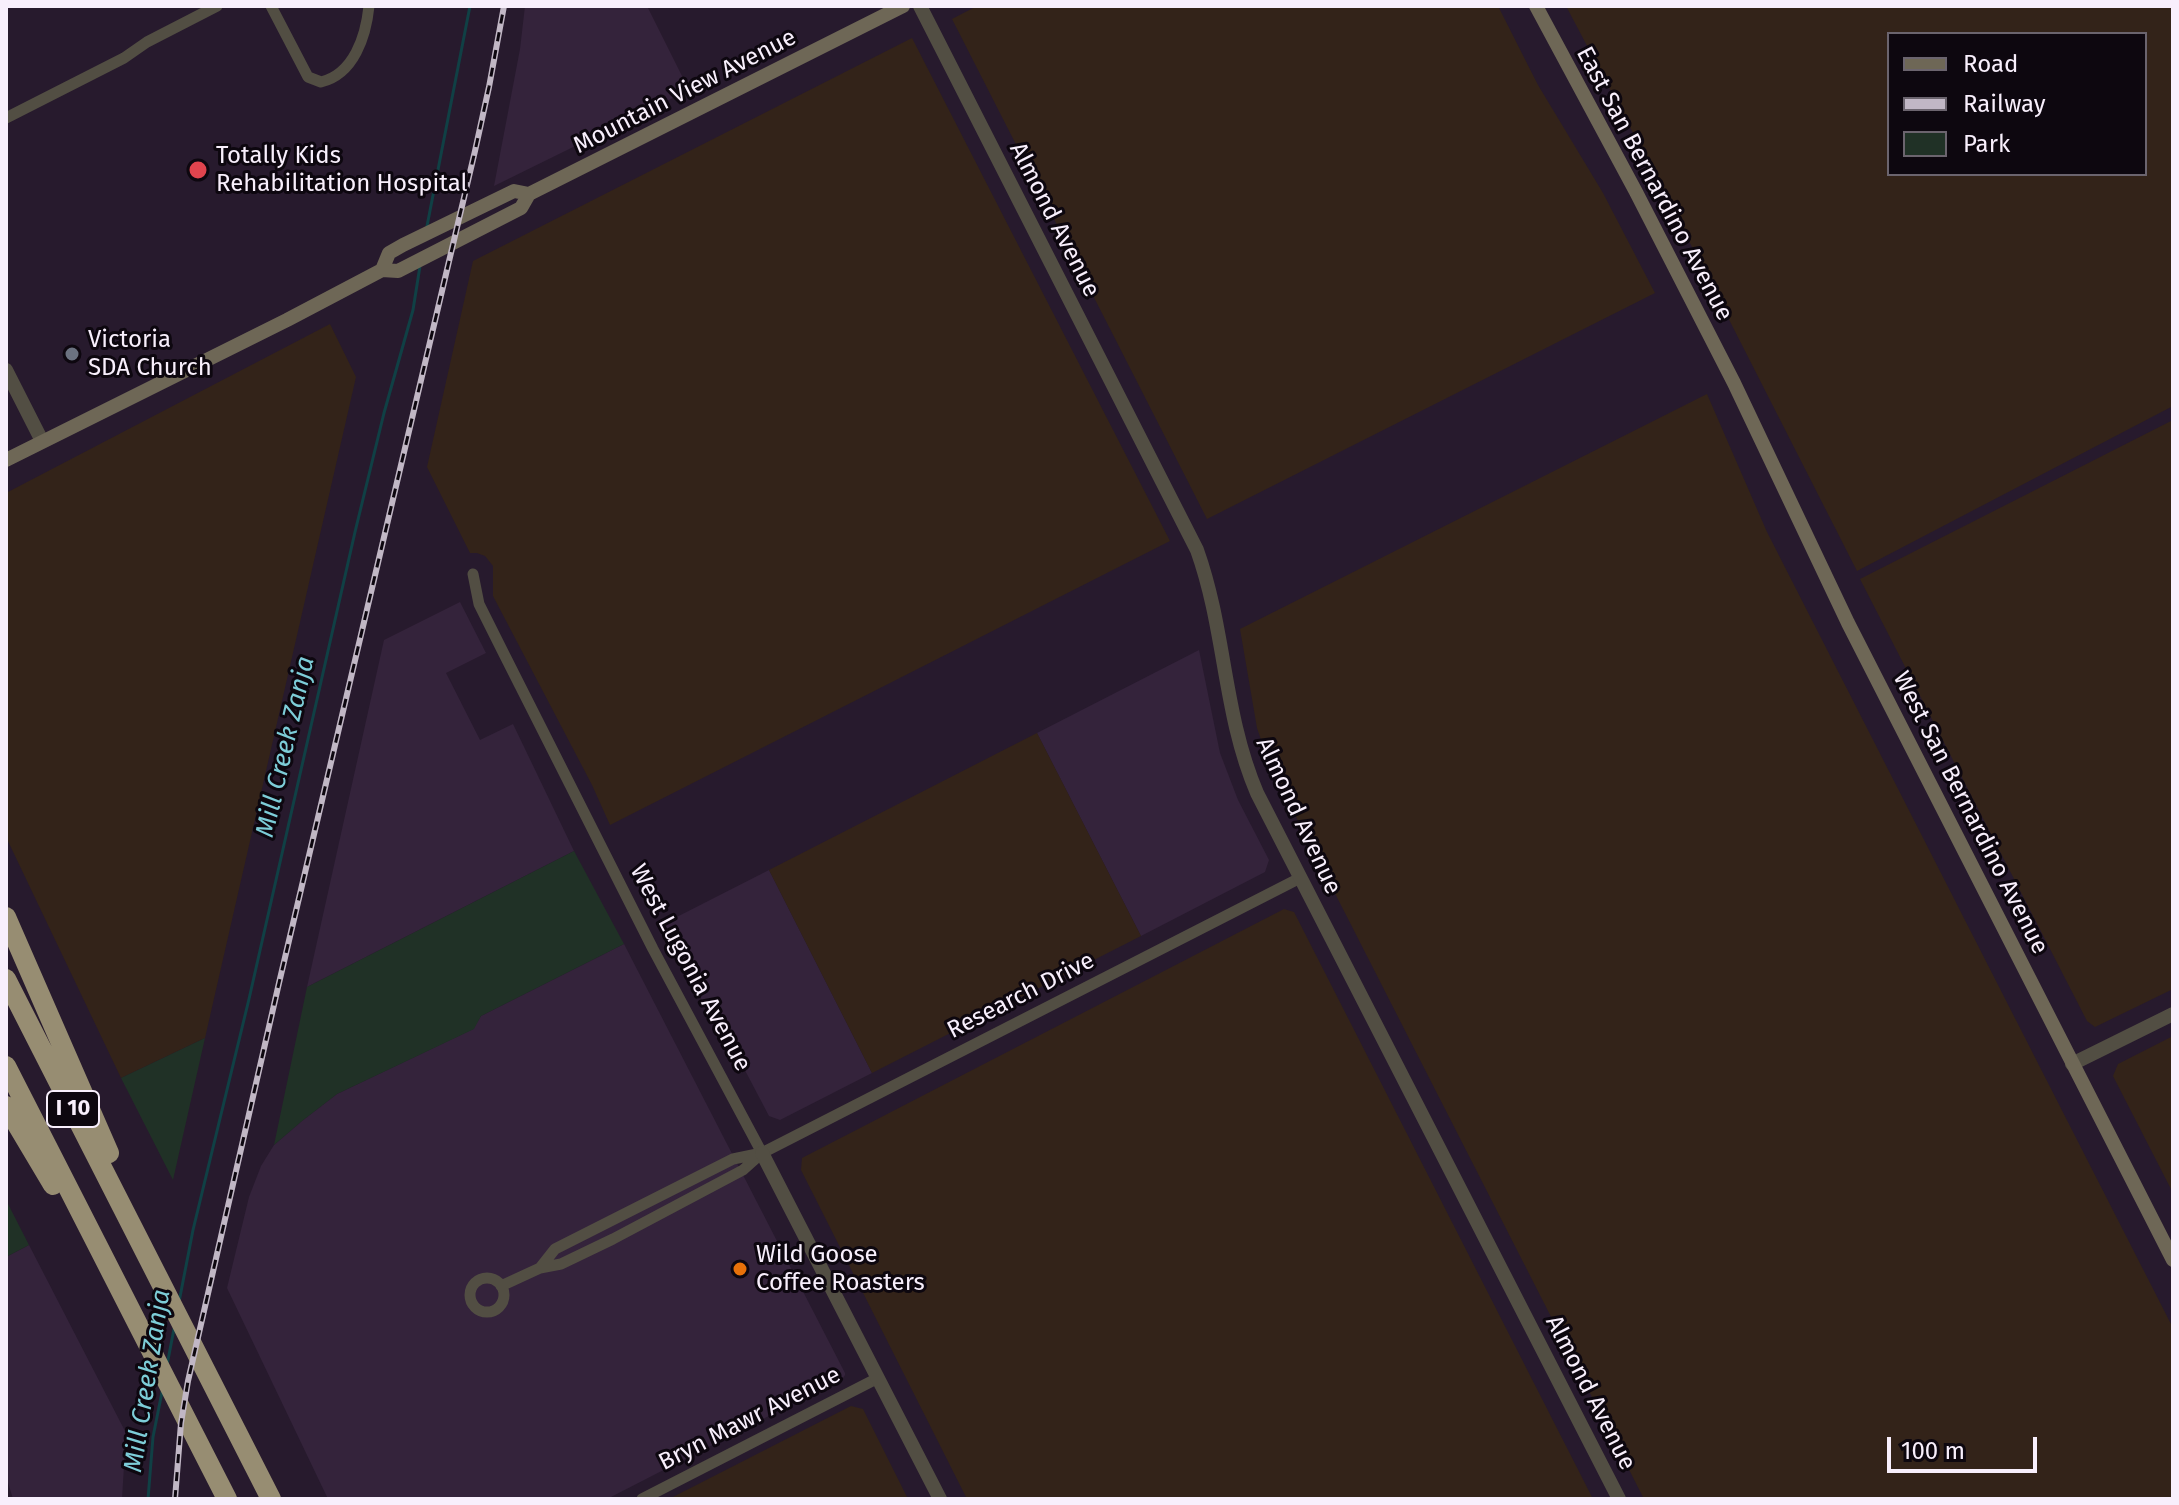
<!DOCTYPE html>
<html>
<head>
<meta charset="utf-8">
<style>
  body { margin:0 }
  #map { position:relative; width:2179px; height:1505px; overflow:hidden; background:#271a2d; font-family:"Fira Sans",sans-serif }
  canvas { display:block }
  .frame { position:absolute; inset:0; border:8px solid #f8effc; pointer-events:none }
  .legend { position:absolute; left:1887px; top:32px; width:260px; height:144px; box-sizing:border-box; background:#0d070f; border:2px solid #6b646e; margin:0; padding:10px 14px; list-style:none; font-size:24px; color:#f8effc }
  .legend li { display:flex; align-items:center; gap:16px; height:40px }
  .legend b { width:40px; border:2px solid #6b646e }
  .scale { position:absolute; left:1887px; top:1437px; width:150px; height:36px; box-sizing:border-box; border:4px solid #f8effc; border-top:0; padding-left:10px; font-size:24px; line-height:28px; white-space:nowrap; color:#f8effc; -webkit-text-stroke:6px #0d070f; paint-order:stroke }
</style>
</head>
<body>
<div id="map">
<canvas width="2179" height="1505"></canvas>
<div class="frame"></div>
<ul class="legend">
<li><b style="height:10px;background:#6e6756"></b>Road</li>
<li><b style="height:10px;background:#c1b7c5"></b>Railway</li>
<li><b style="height:22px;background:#203126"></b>Park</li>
</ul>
<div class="scale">100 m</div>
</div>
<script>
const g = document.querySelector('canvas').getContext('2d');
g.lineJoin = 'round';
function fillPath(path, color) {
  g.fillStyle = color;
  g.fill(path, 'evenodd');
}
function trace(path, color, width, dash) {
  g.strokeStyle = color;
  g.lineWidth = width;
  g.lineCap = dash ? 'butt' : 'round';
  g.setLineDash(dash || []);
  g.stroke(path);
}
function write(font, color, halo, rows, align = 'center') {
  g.font = font + ' "Fira Sans",sans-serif';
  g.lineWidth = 6;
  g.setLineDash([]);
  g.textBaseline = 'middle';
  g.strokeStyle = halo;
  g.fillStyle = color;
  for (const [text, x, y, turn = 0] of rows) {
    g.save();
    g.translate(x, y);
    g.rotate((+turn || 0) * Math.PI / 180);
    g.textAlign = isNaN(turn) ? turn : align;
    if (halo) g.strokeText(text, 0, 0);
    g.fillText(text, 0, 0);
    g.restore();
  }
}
fillPath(new Path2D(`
  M525 6H647L689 90 494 186 520 49Z
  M460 602 486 653 446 673 480 740 513 724 574 851 307 987 384 640Z
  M1199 650 1220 753 1238 800 1269 860 1265 872 1141 936 1037 733Z
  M769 870 872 1073 780 1120 769 1116 738 1057 680 965 661 925Z
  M624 944 845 1373V1375L843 1378 607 1499H328L227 1288 249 1197 261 1166 274 1145 302 1121 337 1094 473 1029 481 1016Z
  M29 1245 126 1433 122 1499H13L6 1476V1257Z`), '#34233b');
fillPath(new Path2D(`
  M977 6H1498L1538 85 1603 193 1655 293 1207 519 952 19Z
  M1566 6H2173V406L1857 571 1660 184ZM1889 34H2145V174H1889Z
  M912 38 1170 541 610 825 592 785 493 596V566L485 556 477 553H470L427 467 473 261Z
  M330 324 356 377 205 1038 121 1078 6 837V493Z
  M1707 394 1767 532 2173 1328V1499H1644L1270 766 1257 728 1240 629Z
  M2173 420V989L2095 1027 2087 1021 1860 579Z
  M1037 733 1141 936 872 1073 769 870Z
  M1284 909 1294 912 1593 1499H967L801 1170 802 1158Z
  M2173 1036V1193L2113 1076 2118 1064Z
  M851 1406 863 1409 908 1499H669Z`), '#332319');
fillPath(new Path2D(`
  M574 851 624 944 481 1016 474 1029 337 1094 302 1121 274 1145 307 987Z
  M205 1038 173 1180 121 1078Z
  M6 1200 29 1245 6 1257Z`), '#203126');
trace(new Path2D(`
  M427 226 470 6
  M179 1302 193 1230 249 999 355 532 384 413 413 310 420 266
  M167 1365 174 1329
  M148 1499 153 1437 162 1392`), '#104045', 3);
trace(new Path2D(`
  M271 6 308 77 321 82C354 74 366 36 369 6
  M6 118 124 58 147 42 217 6
  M473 574 479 604 503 652 653 949 762 1153
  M540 1268 555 1249 733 1159 762 1153
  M470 1295a17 17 0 1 1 34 0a17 17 0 1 1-34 0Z
  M501 1286 540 1268 561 1264 613 1239 743 1170 762 1153 1300 878
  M642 1499 878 1378`), '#524e43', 11);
trace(new Path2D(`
  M920 6 1197 550C1226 631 1223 714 1257 793L1619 1499
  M6 370 42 441
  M2072 1064 2173 1014
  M762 1153 940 1499`), '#524e43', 14);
trace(new Path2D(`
  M1536 6 1636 192 1734 383 1848 623 2173 1260
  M382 270 389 253 403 245 514 191 529 194
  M6 460 287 320 382 270 398 271 521 208 529 194 903 6`), '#6e6756', 14);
trace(new Path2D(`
  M6 917 109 1153
  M6 979 271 1499
  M6 1066 227 1499
  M6 1106 53 1185`), '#978d72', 20);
const rail = new Path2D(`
  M175 1499 181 1423 188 1381 279 983 475 151 489 87 504 6`);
trace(rail, '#c1b7c5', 6);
trace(rail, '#0d070f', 3, [9]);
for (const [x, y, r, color] of [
  [198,170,10,"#e0444e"],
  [72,354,8,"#6b7280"],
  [740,1269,8,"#e8710a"]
]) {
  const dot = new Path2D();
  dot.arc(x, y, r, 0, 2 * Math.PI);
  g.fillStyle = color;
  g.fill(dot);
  trace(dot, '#0d070f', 3);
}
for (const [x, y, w] of [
  [73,1109,52]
]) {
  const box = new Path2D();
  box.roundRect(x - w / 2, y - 18, w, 36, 6);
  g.fillStyle = '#0d070f';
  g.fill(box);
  trace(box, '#f8effc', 2);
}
write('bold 22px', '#f8effc', null, [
  ["I 10",73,1109]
]);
write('24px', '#f8effc', '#0d070f', [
  ["Mountain View Avenue",685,92,-27],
  ["East San Bernardino Avenue",1654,184,62],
  ["Almond Avenue",1054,220,63],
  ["West San Bernardino Avenue",1970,813,63],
  ["Almond Avenue",1298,816,65],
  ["West Lugonia Avenue",690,968,62],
  ["Research Drive",1021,996,-27],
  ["Almond Avenue",1590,1393,63],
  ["Bryn Mawr Avenue",750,1419,-27]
]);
write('24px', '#f8effc', '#0d070f', [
  ["Totally Kids",216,156],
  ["Rehabilitation Hospital",216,184],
  ["Victoria",88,340],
  ["SDA Church",88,368],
  ["Wild Goose",756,1255],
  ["Coffee Roasters",756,1283]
], 'left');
write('italic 26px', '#7dcdd8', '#0d070f', [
  ["Mill Creek Zanja",286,747,-77],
  ["Mill Creek Zanja",148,1381,-81]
]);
</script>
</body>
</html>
